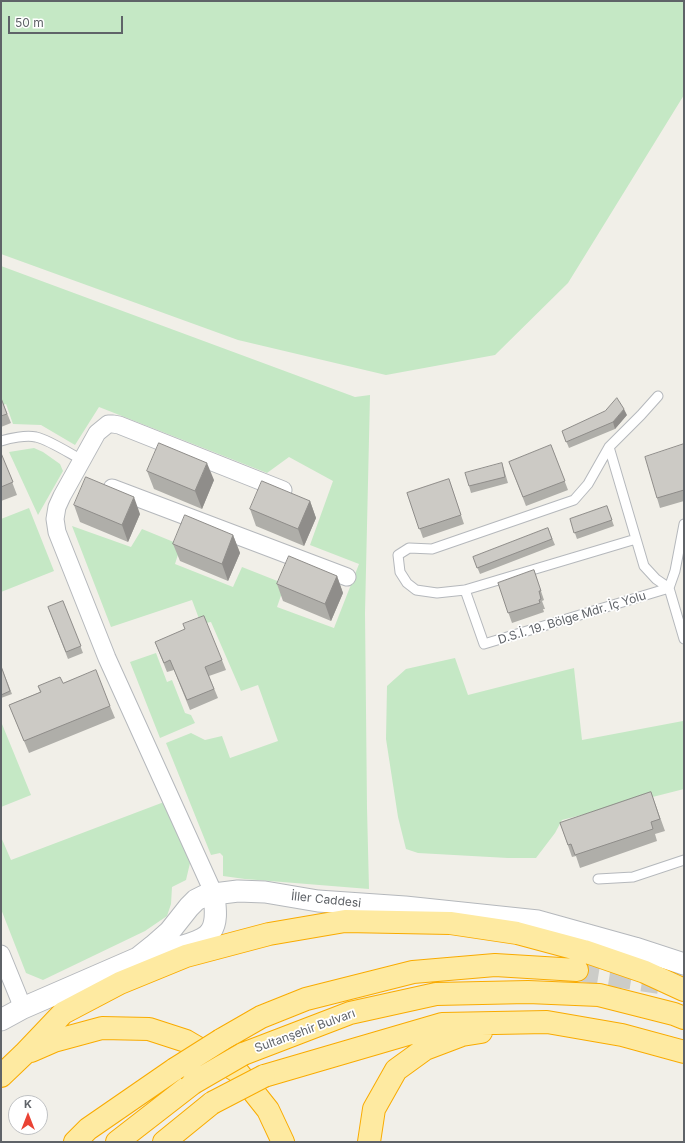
<!DOCTYPE html>
<html>
<head>
<meta charset="utf-8">
<style>
  body { margin:0 }
  #map { position:relative; width:685px; height:1143px; overflow:hidden; background:#f1efe8; font-family:Inter,sans-serif }
  canvas { display:block }
  .frame { position:absolute; inset:0; border:2px solid #5f6368; pointer-events:none }
  .north { position:absolute; left:8px; top:1095px; width:40px; height:40px; box-sizing:border-box; background:#fff; border:1px solid #bfc1c3; border-radius:50%; rotate:0deg; font-size:11px; font-weight:700; line-height:16px; text-align:center; color:#5f6368 }
  .north::after { content:''; display:block; margin:auto; width:14px; height:18px; background:#ea4335; clip-path:polygon(50% 0,100% 100%,50% 72%,0 100%) }
  .scale { position:absolute; left:8px; top:16px; width:115px; height:18px; box-sizing:border-box; border:2px solid #5f6368; border-top:0; padding-left:5px; font-size:12px; line-height:14px; white-space:nowrap; color:#5f6368; -webkit-text-stroke:3px #fff; paint-order:stroke }
</style>
</head>
<body>
<div id="map">
<canvas width="685" height="1143"></canvas>
<div class="frame"></div>
<div class="north">K</div>
<div class="scale">50 m</div>
</div>
<script>
const g = document.querySelector('canvas').getContext('2d');
g.lineJoin = 'round';
function fillPath(path, color) {
  g.fillStyle = color;
  g.fill(path, 'evenodd');
}
function trace(path, color, width, dash) {
  g.strokeStyle = color;
  g.lineWidth = width;
  g.lineCap = dash ? 'butt' : 'round';
  g.setLineDash(dash || []);
  g.stroke(path);
}
function write(font, color, halo, rows, align = 'center') {
  g.font = font + ' Inter,sans-serif';
  g.lineWidth = 3.5;
  g.setLineDash([]);
  g.textBaseline = 'middle';
  g.strokeStyle = halo;
  g.fillStyle = color;
  for (const [text, x, y, turn = 0] of rows) {
    g.save();
    g.translate(x, y);
    g.rotate((+turn || 0) * Math.PI / 180);
    g.textAlign = isNaN(turn) ? turn : align;
    if (halo) g.strokeText(text, 0, 0);
    g.fillText(text, 0, 0);
    g.restore();
  }
}
fillPath(new Path2D(`
  M1 1H684V95L568 283 495 355 386 375 238 340 1 254Z
  M1 266 355 397 370 395 365 613 367 808 369 889 245 879 223 876V856L220 853 211 855 166 743 191 733 205 740 222 736 230 758 278 741 258 685 241 691 211 622 201 624 192 600 111 627 72 526 131 547 142 529 181 545 175 564 233 587 242 567 285 584 277 607 334 628 359 564 310 545 333 481 289 457 267 473 99 407 75 445 41 425 13 424 6 404 1 406Z
  M34 448 43 452 60 464 63 471 38 515 9 452Z
  M29 508 54 571 1 592V519Z
  M156 653 167 682 172 680 185 713 191 715 195 723 160 738 130 662Z
  M455 658 468 695 574 668 582 740 683 721 684 724V789L562 820 555 833 536 858H508L418 853 406 849 398 817 386 739 387 686 406 669Z
  M2 724 31 795 1 807V725Z
  M164 802 190 863 186 880 172 887 171 904 167 916 145 931 43 980 26 973 1 909V837L11 860Z`), '#c5e8c5');
trace(new Path2D(`
  M577 970 659 983`), '#ccccc8', 22, [22, 11]);
const service = new Path2D(`
  M1 441C10 438 26 435 36 437 49 440 69 453 82 460
  M609 447 644 566 656 579 669 588 684 639
  M636 539 465 590 437 593 416 590 407 583 400 572 398 555 409 548 432 549 574 500 588 484 609 447 641 415 658 396
  M465 590 484 644 669 588 675 571 684 524
  M598 879 633 877 684 860`);
const minor = new Path2D(`
  M112 488 347 577
  M214 894 107 658 57 532 55 519 57 507 62 496 97 433 108 424H113L119 425 283 490
  M1 954 23 1008`);
const tertiary = new Path2D(`
  M144 956C159 952 204 944 211 931 218 921 215 906 214 894
  M1 1020 23 1008 138 958 153 946 170 931 189 907 196 900 204 896 214 894 238 891 265 892 318 901 405 907 538 921 635 948 684 964`);
const trunk = new Path2D(`
  M221 1040 261 1017 306 999 413 972 495 965 577 970
  M31 1051 54 1041 102 1028 149 1029 186 1041 237 1071 268 1110 283 1142
  M243 1054 350 1013 436 994 528 992 599 995 674 1014 684 1018
  M1 1076 24 1054 63 1013 120 983 186 956 269 934 345 921 450 923 517 933 584 951 645 972 684 990
  M264 1076 442 1024 547 1022 622 1035 684 1052
  M75 1142 88 1129 175 1069
  M117 1142 193 1083
  M164 1142 212 1103
  M369 1142 374 1109 396 1070 425 1049 462 1035 481 1032`);
trace(service, '#b5b8bc', 11);
trace(minor, '#b5b8bc', 19);
trace(tertiary, '#b5b8bc', 23);
trace(trunk, '#f9ab00', 24);
trace(service, '#fff', 9);
trace(minor, '#fff', 17);
trace(tertiary, '#fff', 21);
trace(trunk, '#feeaa1', 22);
const trunkBridge = new Path2D(`
  M175 1069 221 1040
  M193 1083 243 1054
  M212 1103 264 1076`);
trace(trunkBridge, '#f9ab00', 24, []);
trace(trunkBridge, '#feeaa1', 22);
fillPath(new Path2D(`
  M1 398 11 423 1 427Z
  M627 415 615 429 569 448 562 431Z
  M684 444V501L660 508 657 498Z
  M551 445 568 490 526 506 509 462Z
  M1 453 17 495 1 501Z
  M502 463 508 483 471 493 469 486Z
  M147 471 214 480 202 509 154 489Z
  M449 479 464 524 423 538 407 493Z
  M310 501 316 518 304 546 256 526 250 509Z
  M74 505 140 514 128 542 80 522Z
  M607 506 614 526 577 539 570 519Z
  M548 528 555 545 480 574 473 557Z
  M233 535 240 553 228 581 180 561 173 544Z
  M534 570 544 600 542 601 545 609H543L544 612 512 623 498 583Z
  M337 576 343 593 331 621 283 601 277 584Z
  M63 601 83 653 68 659 48 607Z
  M155 642 222 660 226 670 209 676 218 698 190 710 174 670 167 672Z
  M1 666 12 694 1 698Z
  M63 683 110 706 115 718 29 753 9 705 40 692 38 686Z
  M651 792 665 831 655 834 657 841 580 868 576 856 572 857 560 823Z`), '#afaea9');
fillPath(new Path2D(`
  M624 409 627 415 615 429 613 422Z
  M207 463 214 480 202 509 195 491Z
  M134 497 140 514 128 542 122 525Z
  M310 501 316 518 304 546 298 529Z
  M233 535 240 553 228 581 222 564Z
  M337 576 343 593 331 621 325 604Z`), '#8f8d8a');
const building = new Path2D(`
  M1 398 7 414 1 416Z
  M617 398 624 409 613 422 566 442 562 431 605 411Z
  M159 443 207 463 195 491 147 471Z
  M684 444V490L657 498 645 457Z
  M551 445 565 481 523 497 509 462Z
  M1 453 13 482 1 487Z
  M502 463 505 477 469 486 465 473Z
  M86 477 134 497 122 525 74 505Z
  M449 479 461 515 419 529 407 493Z
  M262 481 310 501 298 529 250 509Z
  M607 506 612 520 574 533 570 519Z
  M185 515 233 535 222 564 173 544Z
  M548 528 552 539 477 568 473 557Z
  M289 556 337 576 325 604 277 584Z
  M534 570 541 591H539L541 599 539 600 540 603 508 613 498 583Z
  M63 601 81 646 66 652 48 607Z
  M204 616 222 660 205 667 214 689 187 700 170 660 164 663 155 642 185 629 183 624Z
  M1 666 10 691 1 695Z
  M96 670 110 706 24 741 9 705 41 692 38 686 60 677 63 683Z
  M651 792 660 819 651 822 653 829 575 855 571 844 568 845 560 823Z`);
fillPath(building, '#cccac5');
trace(building, '#8f8d8a', 1);
write('12px', '#5f6368', '#fff', [
  ["D.S.İ. 19. Bölge Mdr. İç Yolu",572,618,-17],
  ["İller Caddesi",326,900,6],
  ["Sultanşehir Bulvarı",305,1031,-20]
]);
</script>
</body>
</html>
